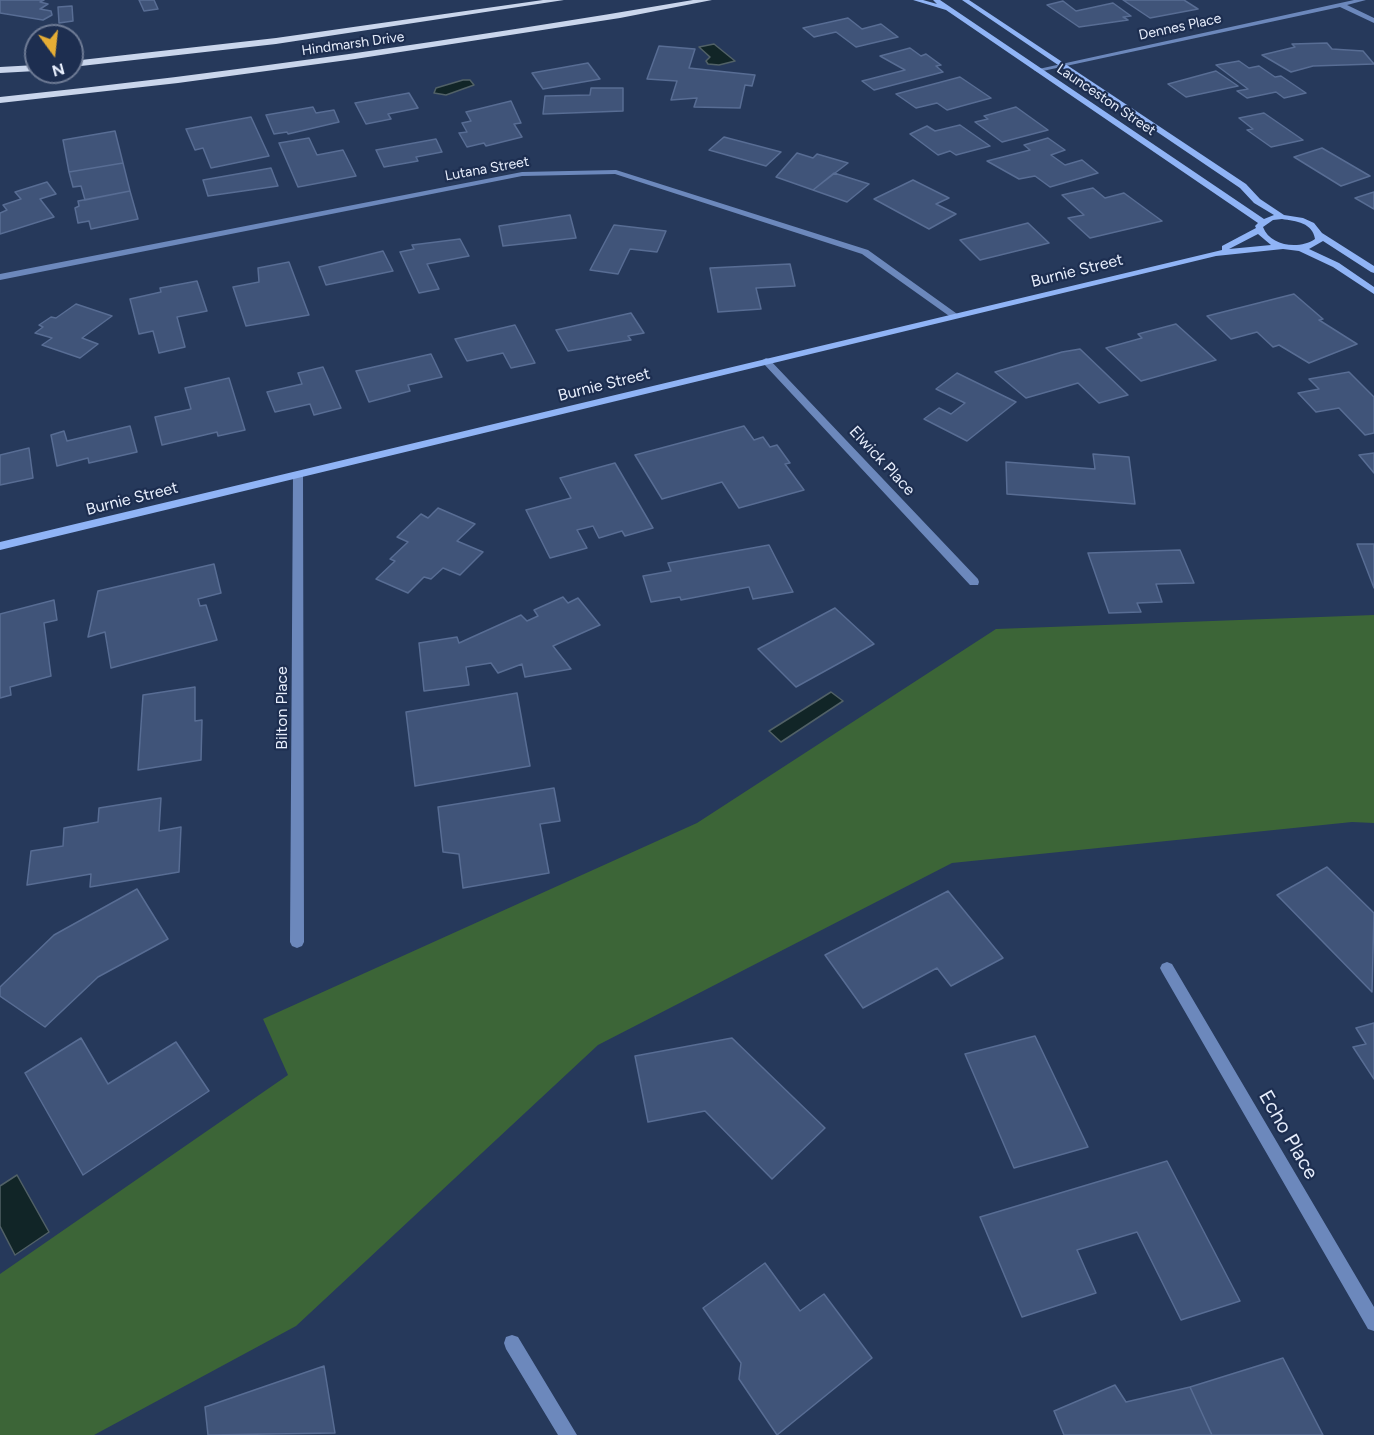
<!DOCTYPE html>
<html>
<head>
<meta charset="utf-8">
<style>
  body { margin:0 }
  #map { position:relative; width:1374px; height:1435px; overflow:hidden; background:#26395b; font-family:Figtree,sans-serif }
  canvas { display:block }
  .north { position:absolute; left:24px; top:24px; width:60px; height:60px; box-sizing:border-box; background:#1d2e50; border:2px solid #6e7b95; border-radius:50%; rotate:165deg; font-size:16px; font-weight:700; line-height:24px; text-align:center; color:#e7eefc }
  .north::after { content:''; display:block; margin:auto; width:21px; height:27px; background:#e5ad35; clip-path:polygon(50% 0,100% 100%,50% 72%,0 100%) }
</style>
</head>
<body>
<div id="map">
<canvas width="1374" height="1435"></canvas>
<div class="north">N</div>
</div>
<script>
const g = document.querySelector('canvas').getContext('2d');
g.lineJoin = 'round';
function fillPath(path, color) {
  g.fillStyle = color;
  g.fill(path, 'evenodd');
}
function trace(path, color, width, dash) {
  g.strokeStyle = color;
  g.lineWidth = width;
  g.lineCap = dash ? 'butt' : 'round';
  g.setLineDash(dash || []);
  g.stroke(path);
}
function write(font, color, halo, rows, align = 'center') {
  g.font = font + ' Figtree,sans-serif';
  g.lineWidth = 4.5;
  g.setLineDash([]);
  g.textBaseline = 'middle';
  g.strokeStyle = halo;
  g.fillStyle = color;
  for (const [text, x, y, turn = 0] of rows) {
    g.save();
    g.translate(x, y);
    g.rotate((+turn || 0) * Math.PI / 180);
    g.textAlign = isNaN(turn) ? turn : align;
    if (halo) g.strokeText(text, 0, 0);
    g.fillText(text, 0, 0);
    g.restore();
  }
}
fillPath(new Path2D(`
  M1374 615V823L1352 822 952 863 598 1045 296 1326 94 1435H0V1274L288 1075 263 1019 697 823 996 629Z`), '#3c6537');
const water = new Path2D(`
  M714 44 735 61 719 65 708 64 706 61 710 57 699 47Z
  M463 80H470L474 85 446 95 434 93 436 88Z
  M831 692 843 701 781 742 769 731Z
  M17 1175 49 1232 15 1255 0 1226V1186Z`);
fillPath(water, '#112527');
trace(water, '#516167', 1.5);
const building = new Path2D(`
  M0 0H44L40 2 48 4 40 9 51 11 52 15 43 20 0 13Z
  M139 0H154L158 9 144 11Z
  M1123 0H1184L1198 9 1150 18Z
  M1063 1 1076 11 1113 3 1131 16 1123 17 1128 20 1079 27 1047 5Z
  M72 6 73 21 59 23 58 7Z
  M848 18 862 29 881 24 898 37 856 47 836 32 814 37 803 28Z
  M1327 43 1332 49 1363 51 1374 64 1313 66 1291 72 1262 55 1295 47 1292 44Z
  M659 46 695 49 689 68 755 75 752 86 745 85 740 108 694 107 697 98 671 100 677 81 647 79Z
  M910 48 921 56 926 54 941 65 936 66 943 72 874 90 862 81 905 70 880 56Z
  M1239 61 1249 68 1259 66 1275 77 1281 76 1306 93 1284 98 1276 92 1247 98 1237 91 1248 89 1216 65Z
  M588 63 600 79 543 89 532 73Z
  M1216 71 1238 86 1186 97 1168 84Z
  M960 77 991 98 947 110 937 103 916 108 896 94Z
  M591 88H623V111L543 114 545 96 590 95Z
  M409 93 418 108 388 114 391 119 366 124 355 103Z
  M511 101 521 123 514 124 522 137 486 146 484 143 467 147 459 133 467 132 462 123 471 121 466 112Z
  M313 107 316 113 334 110 339 122 288 134 287 132 274 134 266 115Z
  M1016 107 1048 130 1002 142 975 122 988 119 984 116Z
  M1264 113 1303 140 1271 147 1247 130 1253 129 1239 118Z
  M251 117 269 156 211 168 203 148 195 150 186 129Z
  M960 125 990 146 956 155 950 151 938 155 910 134 927 126 935 131Z
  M115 131 123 163 69 172 63 140Z
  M724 137 781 152 766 166 709 150Z
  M309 138 317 155 343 150 356 176 298 187 279 143Z
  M1048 138 1065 150 1051 155 1065 165 1082 160 1098 173 1050 187 1035 176 1019 179 987 161 1030 150 1024 145Z
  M436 139 442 152 416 157 418 161 384 167 376 150Z
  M1322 148 1370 176 1341 186 1294 157Z
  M797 153 813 158 817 154 848 163 813 190 776 177Z
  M123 163 130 191 85 200 81 186 73 187 69 172Z
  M271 168 278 186 208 196 203 180Z
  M834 173 869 184 847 202 813 190Z
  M913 180 949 198 936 204 956 214 929 229 874 199Z
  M47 182 56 194 40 199 54 217 0 234V213L7 210 3 205 21 199 15 192Z
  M1093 188 1105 198 1124 193 1162 221 1090 238 1068 218 1084 215 1062 195Z
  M130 191 138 219 91 229 89 221 78 223 75 208 79 206 78 201Z
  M1374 192V209L1355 198Z
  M570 215 576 238 503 246 499 226Z
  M1028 223 1049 243 980 260 960 240Z
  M614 225 666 231 657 252 630 249 618 274 590 270Z
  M460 239 469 256 427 264 439 289 419 293 400 252 414 249 412 245Z
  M383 251 393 271 326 285 319 267Z
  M289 262 309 315 246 326 233 287 259 282 258 268Z
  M790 264 795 286 756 288 761 309 718 312 710 268Z
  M197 281 207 311 177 317 185 347 159 353 153 331 139 334 130 299 161 292 160 288Z
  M1294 294 1323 319 1319 320 1357 344 1309 363 1279 345 1273 347 1257 332 1231 339 1207 316Z
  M76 304 112 316 82 338 98 344 80 358 42 345 52 338 35 333 43 327 39 325 51 317 56 318Z
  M631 313 644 333 628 336 631 340 568 351 556 330Z
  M1176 324 1216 360 1141 381 1106 348 1142 338 1138 334Z
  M515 325 535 363 511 368 503 353 467 361 455 339Z
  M1080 349 1128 395 1099 403 1078 383 1026 398 995 372 1062 352Z
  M431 354 442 377 408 385 410 391 369 402 356 371Z
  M323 367 341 408 314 415 310 404 275 412 267 392 302 384 298 373Z
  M1349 372 1374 397V433L1365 435 1339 408 1316 412 1298 393 1319 389 1309 379Z
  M957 373 1016 402 967 441 924 419 939 408 951 414 965 403 936 389Z
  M229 378 245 430 218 436 217 432 162 445 155 417 191 409 185 388Z
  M130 426 137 452 89 463 88 458 57 466 51 435 64 431 67 441Z
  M744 426 754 440 763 437 770 447 777 445 790 463 785 464 804 490 739 508 722 482 662 499 635 455Z
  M29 448 33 478 0 485V455Z
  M1374 453V473L1359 455Z
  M1093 454 1129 457 1135 504 1007 494 1006 462 1095 469Z
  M615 463 653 528 625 536 622 531 599 538 593 526 577 530 587 548 550 558 526 510 571 498 560 478Z
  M438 508 475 524 457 541 483 552 460 575 443 568 431 579 424 577 408 593 376 579 395 561 390 559 408 542 397 537 421 514 428 518Z
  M1357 544H1374V588Z
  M769 545 793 592 753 599 749 587 681 600 680 597 651 602 643 576 671 571 668 563Z
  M1180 550 1194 583 1156 584 1162 602 1137 603 1141 612 1109 613 1088 553Z
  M214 564 221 593 198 599 200 606 206 605 217 640 111 668 105 632 88 637 98 591Z
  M563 597 568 603 578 598 600 625 553 646 571 669 525 677 522 664 498 673 491 663 466 667 469 685 424 691 419 643 457 637 459 643 521 615 527 621 538 616 534 610Z
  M54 600 57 620 44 623 51 676 10 687 11 695 0 698V614Z
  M835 608 874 644 796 687 758 649Z
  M195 687V721L202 720 201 760 138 770 143 695Z
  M517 693 530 766 415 786 406 712Z
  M554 788 560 821 540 824 549 873 463 888 459 854 443 852 438 807Z
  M161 798 159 831 181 827 179 872 90 887 91 874 27 885 31 851 63 846 64 828 98 822 99 808Z
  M1327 867 1374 913 1372 992 1277 895Z
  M137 889 168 939 98 977 45 1027 0 996V987L54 935Z
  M948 891 1003 958 951 986 937 968 863 1008 825 955Z
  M1374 1023V1079L1353 1047 1366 1044 1356 1028Z
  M1035 1036 1088 1147 1014 1168 965 1054Z
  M81 1038 108 1084 176 1042 209 1091 83 1175 25 1073Z
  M732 1038 825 1128 772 1179 705 1111 648 1122 635 1056Z
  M1167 1161 1240 1301 1181 1320 1137 1232 1077 1250 1096 1293 1022 1317 980 1217Z
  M765 1263 800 1311 824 1294 872 1358 777 1435 739 1379 741 1363 703 1308Z
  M1283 1358 1323 1435H1212L1190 1387Z
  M324 1366 335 1433 208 1435 205 1407Z
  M1115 1385 1126 1402 1190 1387 1212 1435H1064L1054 1411Z`);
fillPath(building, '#405479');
trace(building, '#586d94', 1.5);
fillPath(new Path2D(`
  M1354 0H1366L1347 5 1374 18V23L1340 7 1038 72 1034 70Z
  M616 170 868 250 960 316 958 318H952L862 254 615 174 522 176 0 280V274L522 172Z
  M766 358 769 359 978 579 979 582 978 585H970L763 363 761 361Z
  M298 471 303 474 304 942 302 946 297 948 292 946 290 942 293 474Z
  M1167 962 1172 964 1374 1307V1331L1368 1329 1162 972 1160 968 1162 964Z
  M512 1335 518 1337 577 1435H558L506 1349 504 1343 506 1337Z`), '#6c88bc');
fillPath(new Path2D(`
  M913 0H923L937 4 933 0H940L1264 219 1274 215 1254 203 1240 188 962 0H969L1246 184 1260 199 1284 215 1303 218 1314 223 1322 233 1374 266V273L1371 272 1323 241 1309 249 1339 263 1374 287V294L1333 267 1299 251 1283 249 1216 256 0 550V542L1222 250V246L1256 228 1255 226 1258 223 946 10ZM1282 219C1296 221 1313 223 1315 239 1299 250 1270 246 1263 227L1273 220ZM1258 234 1271 245 1229 249Z`), '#90b4f6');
fillPath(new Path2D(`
  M543 0H564L276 44 72 67V61L276 38Z
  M693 0H712L620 18 355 59 178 83 0 103V97C232 73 463 39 693 0Z
  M36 65V71L0 73V67Z`), '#cad6ec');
write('14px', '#e7eefc', '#1d2e50', [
  ["Dennes Place",1180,27,-12],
  ["Hindmarsh Drive",353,44,-8],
  ["Launceston Street",1106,100,34],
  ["Lutana Street",487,169,-10]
]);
write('16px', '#e7eefc', '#1d2e50', [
  ["Burnie Street",1077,271,-14],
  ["Burnie Street",604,385,-14],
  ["Elwick Place",882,461,47],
  ["Burnie Street",132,499,-14],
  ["Bilton Place",282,708,-90]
]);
write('20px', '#e7eefc', '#1d2e50', [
  ["Echo Place",1288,1135,60]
]);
</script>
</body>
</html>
